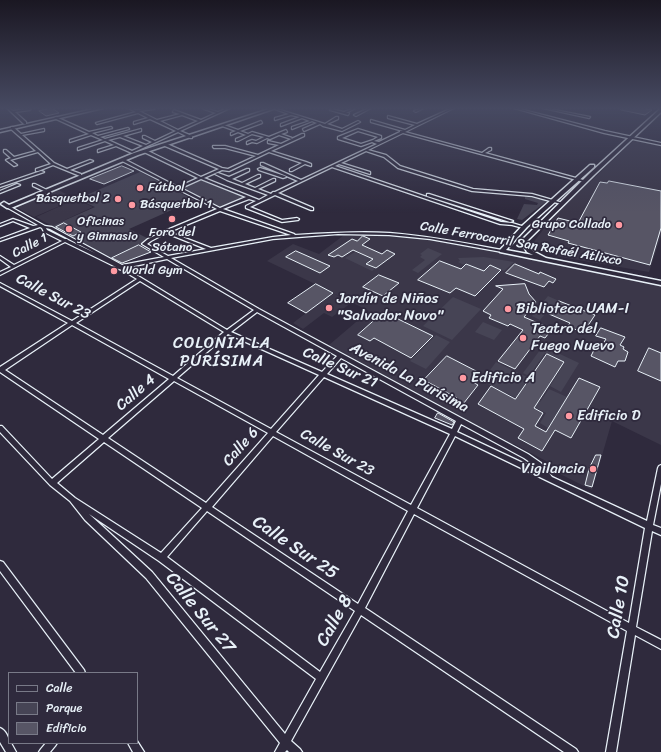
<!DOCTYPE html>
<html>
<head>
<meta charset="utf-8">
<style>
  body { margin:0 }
  #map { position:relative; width:661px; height:752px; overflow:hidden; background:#2f2a3d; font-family:Sriracha,sans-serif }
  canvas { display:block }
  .legend { position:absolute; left:8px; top:672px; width:130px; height:72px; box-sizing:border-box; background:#2f2a3d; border:1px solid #797a88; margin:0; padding:5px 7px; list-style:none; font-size:12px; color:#e8f1f8 }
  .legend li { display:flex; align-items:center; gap:8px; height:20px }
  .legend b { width:20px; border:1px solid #797a88 }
</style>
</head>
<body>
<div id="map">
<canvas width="661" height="752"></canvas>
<ul class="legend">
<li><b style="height:5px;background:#2f2a3d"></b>Calle</li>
<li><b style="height:11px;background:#464455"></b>Parque</li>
<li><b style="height:11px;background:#575565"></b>Edificio</li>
</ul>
</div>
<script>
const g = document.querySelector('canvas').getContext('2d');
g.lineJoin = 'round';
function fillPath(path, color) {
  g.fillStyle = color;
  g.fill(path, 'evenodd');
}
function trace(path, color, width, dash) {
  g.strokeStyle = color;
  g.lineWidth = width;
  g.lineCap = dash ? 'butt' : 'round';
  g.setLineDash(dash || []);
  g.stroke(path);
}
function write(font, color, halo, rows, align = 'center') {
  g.font = font + ' Sriracha,sans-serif';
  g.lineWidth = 3.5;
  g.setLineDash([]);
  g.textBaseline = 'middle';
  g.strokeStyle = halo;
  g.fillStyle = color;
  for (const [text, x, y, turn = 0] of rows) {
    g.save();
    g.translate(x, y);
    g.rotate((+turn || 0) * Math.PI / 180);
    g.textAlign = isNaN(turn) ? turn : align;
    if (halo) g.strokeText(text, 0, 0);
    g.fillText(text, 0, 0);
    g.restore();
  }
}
fillPath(new Path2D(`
  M634 140 661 145V236L649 272 555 256 530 247 551 219Z
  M58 190 76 199 34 217 16 207Z
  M76 199 93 207 52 226 36 217Z
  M361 234 432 240 661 284V445L612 421 592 490 550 469 546 461 514 444H508L329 345 369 311 333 293 351 303 332 317 324 313 303 329 293 323 306 313 288 304 315 284 267 261 293 244 319 254 344 235Z`), '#3b3749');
fillPath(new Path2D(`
  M140 172 194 200 129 229 149 239 112 258 52 226 95 207 77 199Z
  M205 179 245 197 222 208 181 188Z
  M525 196 547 201 522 220 517 219 524 204 537 205 538 203 525 199Z
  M428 248 442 254 418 273 412 270 425 260 420 257 422 255 420 254Z
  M355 252 370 258 374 255 376 256 365 264 375 269 372 271 345 258Z
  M484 257 514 262 504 271 490 265 483 272 466 263 464 265 458 262 460 261 458 258Z
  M548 296 559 301 549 314 546 313 540 320 532 316Z
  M453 297 481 309 452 340 423 326Z
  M483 322 502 330 494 340 475 332Z
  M436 335 450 342 426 369 410 361Z
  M543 346 579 363 561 392 550 386 565 362 545 353 529 376 523 373Z
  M496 362 529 378 520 392 540 402 549 389 567 397 548 428 540 423 546 413 482 381Z`), '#464455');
const building = new Path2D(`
  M52 108 59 113 46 116 39 111Z
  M621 108H643L652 110 645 115 621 110Z
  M122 166 134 171 104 184 90 179Z
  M609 181 661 191V228L650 265 568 243 569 241 548 235 558 218 578 223 600 182 607 183Z
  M64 223 81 232 73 236 56 227Z
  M363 236 370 239 362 245 382 254 387 250 395 254 376 268 366 264 373 259 353 250 342 257 338 255 334 257 328 255 352 239 357 241Z
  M139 245 151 252 122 263 112 258Z
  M296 251 330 266 320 273 286 257Z
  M440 261 461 269 466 264 484 271 490 265 501 270 475 296 456 288 450 293 418 280Z
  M515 264 539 274 540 272 556 279 553 283 549 281 544 287 506 273Z
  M379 275 399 283 383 296 363 287Z
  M316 284 333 293 306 313 288 303Z
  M525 284 529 294 536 302 524 317 552 329 545 338 540 336 515 369 498 361 523 330 510 324 508 326 489 318 491 315 483 311 503 289 496 286Z
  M559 301 595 315 583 333 568 326 570 323 549 314Z
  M385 311 396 318 433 336 411 358 374 338 370 341 358 335Z
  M601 328 625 337 620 345 624 347 623 349 628 352 625 361H618L615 367 591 356 594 350H599L606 339 596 336Z
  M649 348 661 353V381L638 371Z
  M547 354 564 362 534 408 543 413 535 426 546 432 579 378 600 387 571 438 555 430 542 451 518 438 524 429 478 404 491 386 515 399Z
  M447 356 478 372 471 381 478 385 460 408 452 404 457 398 424 380Z
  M438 413 454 422 452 425 435 418Z
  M596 455H601L592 487 585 485 589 469Z`);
fillPath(building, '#575565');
trace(building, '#e8f1f8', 1);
const street = new Path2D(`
  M7 108H9L13 111 31 108 30 110 15 112 26 122V124H24Z
  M128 108H130L136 110 155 108 154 109 139 111 157 120 180 114 173 112 174 110 201 120 216 113 204 109V108L218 112 228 108H230L180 131 192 136V138H190L178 132 132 153 116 146 98 152V150L114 145 105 141 78 150V148L103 140 91 135 70 142V140L89 134 54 118 56 117 89 132 111 127 112 128 92 133 98 136 128 128 129 129 100 137 105 139 141 129V131L123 136 146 145 152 142 143 138V136H145L155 141 176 131 150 119 134 124V122L148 118 138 113 97 124 96 123 136 112ZM182 115 198 121 178 130 160 121ZM120 137 143 146 132 151 108 140Z
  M272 108H274L325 124 336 117H338V119L327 124 342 129 358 121 360 122 342 131 323 126 320 124 304 131 303 129 317 123 312 121 292 129V127L310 121 302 118 281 126V124L300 117 291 115 275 120V118L289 114Z
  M354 108H356L346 113H349L348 115 330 110 331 109 344 112Z
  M369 108H371L356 116 354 115Z
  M422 108H424L416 112 414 111Z
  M452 108H454L405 132 482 153 489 148H491V150L485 153 587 181 584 182 403 133 368 150 386 155 400 166 473 189 532 194 563 203 561 204 532 196 472 191 398 168 384 157 366 151 341 163 370 172V174L339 164 335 166 501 222 512 223 525 227 523 228 512 225 500 224 332 167 278 193 313 208V210H311L275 195 250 207 282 220 297 218 299 219 298 220 282 222 246 208V206L256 201 249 199 223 209 294 234 295 235C327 233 358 231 390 233 428 236 465 243 502 250L504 251 502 252 430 239 389 235 338 234 273 239 171 258 259 309 528 454 541 463 552 477 647 521 658 468 659 466 661 465V484L653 525 661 528V535L652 531 636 627 661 640V649L635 635 616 752H606L627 631 414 514 365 608 576 749 578 752H564L361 615 291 741 300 749 302 752H289L287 750 285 752H275L280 743 146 578 85 520 70 501 50 485 0 432V426H2L52 479 99 439 0 372V367L68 323 0 286V283L72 321 137 279 122 270 116 268V267L65 242 0 275V272L11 267 0 259V256L14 265 62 241 44 232 42 228 40 227 0 241V239L30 228 13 221 0 226V224L13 219 33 226 38 225 8 208 7 207 9 206 45 226 52 227 122 265 164 257 142 244 148 239 160 233 217 209 122 161V159H124L178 187 198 178 144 152V150H146L201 177 219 169 165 146V144H167L222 168 228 169 256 156 225 148H214L213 147V146H225L258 155 279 145 268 143V141L281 144 302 134H304V136L271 151 306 162 311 164V166L305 164 292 171H290V169L302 163 269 152 229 171 222 170 204 178 259 200 268 195 227 180 215 174 218 173 229 177 247 169H249V171L232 179 242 183 258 175H260V177L245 184 255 188 273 179H275V181L258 189 271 194 273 192H275L298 181 261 165V163H263L301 180 377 144 372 142 361 146 338 139V137L358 129 381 136V138L374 141 379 142 400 132V131H403L371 122V120L405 130 415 125 388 118V116L417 124ZM358 131 378 137 373 140 361 144 342 138ZM201 179 246 197 220 208 181 188ZM220 211 291 235 273 237 211 248 169 232ZM46 228 50 229 95 253 68 240 67 239H65L47 230ZM166 233 206 249 168 256 147 244 151 241ZM167 259 254 310 227 330 125 268ZM140 281 224 332 173 376 76 323ZM257 312 337 356 322 372 231 332ZM72 325 169 379 103 435 5 370ZM228 334 319 375 271 429 177 378ZM341 358 456 421 452 429 327 374ZM324 377 450 434 411 505 276 432ZM174 381 268 433 206 503 108 438ZM461 424 524 458 537 467 540 471 457 432ZM273 436 408 511 358 604 212 507ZM455 436 645 528 629 623 417 508ZM104 442 202 508 161 553 75 498 57 483ZM207 511 355 611 320 672 167 557ZM89 514 159 561 316 679 285 734 152 572Z
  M514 108H516L605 131 661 143V145L604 133Z
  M543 108H545L590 117 589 118Z
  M261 121 262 123 240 131 248 134 252 132 269 137 286 130 287 132 281 134 292 138 291 139 279 135 270 139 267 138 257 143 252 142 247 144V142L252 140 256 141 264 137 252 134 238 141H236V139L246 135 238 132 231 135V133L236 131 222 126 224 125 238 130Z
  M11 127H13L21 134 44 129V131L22 135 54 163 67 169 90 160 93 161 70 170 81 174V176H80L53 165 38 171H36V169L51 164 38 152 10 160 17 165 14 166 6 160 11 158 4 152V150H6L14 157 36 151 11 129Z
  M260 168 285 176 286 177 283 178 259 170 258 169Z
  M41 171 44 172 0 187V185Z
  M17 184 20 185 0 193V191Z
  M33 184H35L47 190 44 191 33 186Z
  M427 194H429L513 221 510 222 427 196Z
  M0 561 3 562 84 670 85 673H76L0 571Z
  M0 728C5 730 9 737 9 743H11L16 752H6L0 742Z
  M137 741 144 752H133L128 743H137Z
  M46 743H57L55 746 50 752H39L41 749Z`);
const secondary = new Path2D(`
  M272 108H276L138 155 11 208H7L1 204 4 202 9 205 134 153Z
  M660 109H661V112L594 175 527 241 531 250 546 258 661 281V285L500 252V250L523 225 590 165H594V167L527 227 506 250 533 255 527 252 521 241 522 240 590 173Z`);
const primary = new Path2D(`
  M98 108H103L0 132V130Z`);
trace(street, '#e8f1f8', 2.5);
trace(secondary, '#e8f1f8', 3);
trace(primary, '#e8f1f8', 3);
fillPath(street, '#2f2a3d');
fillPath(secondary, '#2f2a3d');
fillPath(primary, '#2f2a3d');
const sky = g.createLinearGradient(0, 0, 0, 213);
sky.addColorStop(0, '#1a1722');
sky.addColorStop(0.51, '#474a62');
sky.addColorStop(1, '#474a6200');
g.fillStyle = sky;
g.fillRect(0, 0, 661, 213);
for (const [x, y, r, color] of [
  [140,188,4,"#ff9aa2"],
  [118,199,4,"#ff9aa2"],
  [132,205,4,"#ff9aa2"],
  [172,219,4,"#ff9aa2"],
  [619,225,4,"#ff9aa2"],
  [69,229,4,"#ff9aa2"],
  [114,271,4,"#ff9aa2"],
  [329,308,4,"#ff9aa2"],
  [508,309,4,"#ff9aa2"],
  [523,338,4,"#ff9aa2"],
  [463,378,4,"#ff9aa2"],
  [569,416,4,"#ff9aa2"],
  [593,469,4,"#ff9aa2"]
]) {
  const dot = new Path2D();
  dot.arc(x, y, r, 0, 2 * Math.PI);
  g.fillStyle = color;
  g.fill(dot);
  trace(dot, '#2f2a3d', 1.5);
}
write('13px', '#e8f1f8', '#2f2a3d', [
  ["Fútbol",148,188],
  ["Básquetbol 2",110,199,"right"],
  ["Básquetbol 1",140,205],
  ["Oficinas",77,222],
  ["y Gimnasio",77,237],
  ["Grupo Collado",611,225,"right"],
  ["Foro del",172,233,"center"],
  ["Sótano",172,248,"center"],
  ["World Gym",122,271]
], 'left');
write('13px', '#e8f1f8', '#2f2a3d', [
  ["Calle Ferrocarril San Rafaél Atlixco",521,244,10],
  ["Calle 1",30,246,-27]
]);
write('15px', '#e8f1f8', '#2f2a3d', [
  ["Calle Sur 23",53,297,28],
  ["Calle Sur 21",340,368,24],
  ["Avenida La Purísima",409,378,28],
  ["Calle 4",136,393,-41],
  ["Calle 6",241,447,-49],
  ["Calle Sur 23",337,453,29]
]);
write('15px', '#e8f1f8', '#2f2a3d', [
  ["Jardín de Niños",337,299],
  ["\"Salvador Novo\"",337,316],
  ["Biblioteca UAM-I",516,309],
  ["Teatro del",531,329],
  ["Fuego Nuevo",531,346],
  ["Edificio A",471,378],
  ["Edificio D",577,416],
  ["Vigilancia",585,469,"right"]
], 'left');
g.letterSpacing = '1px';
write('16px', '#e8f1f8', '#2f2a3d', [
  ["COLONIA LA",222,344],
  ["PURÍSIMA",222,362]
]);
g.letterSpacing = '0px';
write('18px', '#e8f1f8', '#2f2a3d', [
  ["Calle Sur 25",295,548,34],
  ["Calle 10",619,607,-80],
  ["Calle Sur 27",200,613,51],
  ["Calle 8",335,621,-61]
]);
</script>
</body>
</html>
